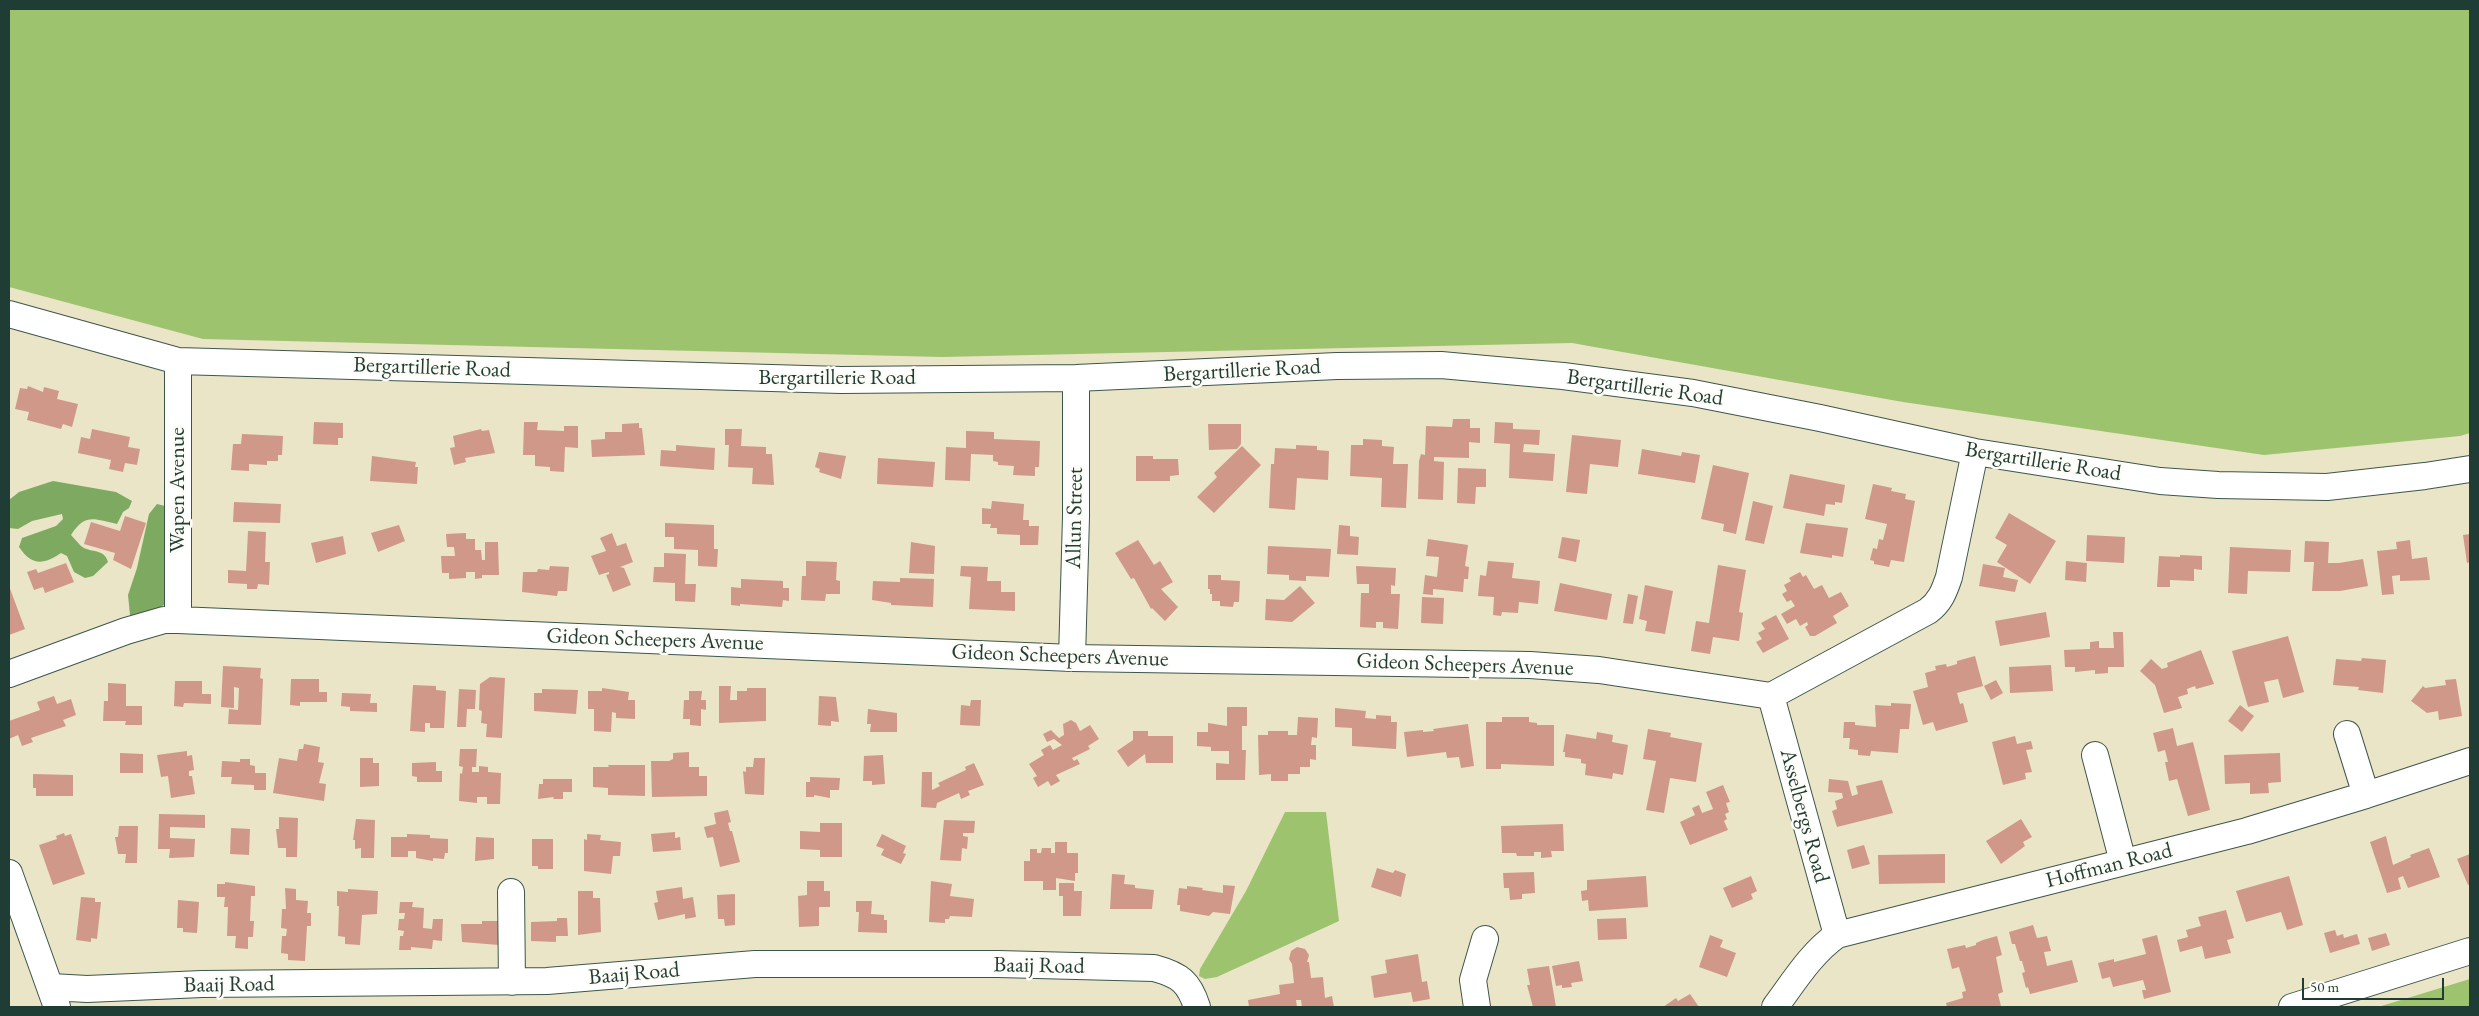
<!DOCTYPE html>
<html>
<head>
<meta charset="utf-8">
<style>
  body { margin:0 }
  #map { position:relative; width:2479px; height:1016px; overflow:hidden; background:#eae5c7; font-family:"EB Garamond",serif }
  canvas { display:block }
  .frame { position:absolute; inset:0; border:10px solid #1f3d34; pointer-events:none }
  .scale { position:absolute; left:2302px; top:978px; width:142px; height:22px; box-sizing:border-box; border:2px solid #1f3d34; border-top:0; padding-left:6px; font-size:15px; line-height:18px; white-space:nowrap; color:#1f3d34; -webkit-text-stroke:4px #fdfcf7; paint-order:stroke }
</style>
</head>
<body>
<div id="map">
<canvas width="2479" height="1016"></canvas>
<div class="frame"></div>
<div class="scale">50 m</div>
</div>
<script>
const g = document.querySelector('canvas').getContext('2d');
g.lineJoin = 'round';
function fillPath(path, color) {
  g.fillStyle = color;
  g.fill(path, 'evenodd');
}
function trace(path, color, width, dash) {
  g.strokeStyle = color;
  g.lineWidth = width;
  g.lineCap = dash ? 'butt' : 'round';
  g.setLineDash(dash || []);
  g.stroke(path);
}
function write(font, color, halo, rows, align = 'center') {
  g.font = font + ' "EB Garamond",serif';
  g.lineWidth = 5;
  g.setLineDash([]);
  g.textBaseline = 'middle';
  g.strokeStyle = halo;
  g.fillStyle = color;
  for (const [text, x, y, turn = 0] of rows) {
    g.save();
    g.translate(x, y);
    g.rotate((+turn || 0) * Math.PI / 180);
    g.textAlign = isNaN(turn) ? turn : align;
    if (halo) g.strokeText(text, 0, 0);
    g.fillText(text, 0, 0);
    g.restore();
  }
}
fillPath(new Path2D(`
  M9 9H2470V433L2460 436 2264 455 1903 402 1572 343 942 357 203 339 9 287Z
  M1285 812H1326L1339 921 1217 977 1205 979 1199 976 1200 969 1246 891Z
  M2470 979V1007H2378Z`), '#9dc36e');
fillPath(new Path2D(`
  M53 481 116 492 132 501 129 508 123 512 117 524C94 519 85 513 71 535 74 538 77 542 80 545 89 554 104 547 108 562L93 576 85 578 74 572 67 556 61 553C43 565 32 566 19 547L22 538 56 526 63 519 62 514 32 521 18 529 9 528V500L19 492Z
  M157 504 169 507 165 604C153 614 146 622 130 615L128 595 137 568 149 514Z`), '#7ea961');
fillPath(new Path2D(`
  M28 386 43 392 44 387 59 391 57 399 78 404 72 427 63 424 61 429 27 420 29 412 15 409 20 388 27 389Z
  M1453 419H1470V428H1480V443L1469 442V458L1434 457V461L1444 462 1443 500 1418 499 1419 461 1421 454 1425 455 1426 426 1452 427Z
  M314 422 343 423V438H338V445L313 444Z
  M524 422H538L537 430 564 431V426H578V448L565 447 564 472 550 471V467L535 466V455H523Z
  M1495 422 1513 423V429L1540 430 1539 445 1524 444 1523 452 1555 454 1553 481 1509 478 1510 444 1494 443Z
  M639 423V428H642L645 455 592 457 591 440 605 439V432H622V424Z
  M1208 424H1241V444L1237 449 1209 450Z
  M92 429 130 437 128 447 140 449 137 465 125 463 123 472 109 469 111 460 78 453 81 437 90 439Z
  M481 429 482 431 489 430 495 453 465 458 466 462 454 465 450 448 455 447 453 436Z
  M725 429H742L741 446 766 447V454H772L774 485 752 484 753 468 728 467 729 445H725Z
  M966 431 994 432V439L1040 441 1039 467H1035V476L1013 475 1014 466 998 465V462L993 461V455L971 454 970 481 945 480 946 447 966 448Z
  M242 434 283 436 282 455H278V461H267V465L249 464V471L231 470 233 444H241Z
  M1572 435 1621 440 1618 467 1590 464 1587 494 1566 492Z
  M1363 439 1382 440V446L1394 447 1393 464H1408L1406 508 1381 507 1382 478 1350 476 1351 445H1363Z
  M676 445 715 448 714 470 660 466 661 450 676 451Z
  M1296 445 1317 446V450L1329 451 1328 480 1297 478 1295 510 1269 508 1271 464H1274L1275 448 1296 449Z
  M1242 446 1261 465 1214 513 1197 497 1217 477 1214 473Z
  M1642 449 1681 456 1682 452 1700 455 1695 483 1638 474Z
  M819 452 846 456 841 479 819 472 820 469 815 467Z
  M372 456 416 462 415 467H418L417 484 370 481Z
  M1136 456H1153V459H1178L1179 475 1170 476V481H1136Z
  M878 458 935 462 933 487 877 484Z
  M1713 465 1749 473 1736 534 1723 531 1724 524 1701 519Z
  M1458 468 1486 469V487H1476L1475 504 1457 503Z
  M1790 474 1845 485 1842 503 1835 502V505L1826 504 1824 516 1783 508Z
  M1873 484 1892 488 1891 491 1906 494 1905 499 1915 501 1904 562 1891 560 1889 567 1874 564V561L1870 560 1873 548 1877 549 1879 539 1883 540 1887 524 1865 519Z
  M992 501 1024 504 1023 520H1029V526H1039L1038 545H1020V535L997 534V528H990L991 524H982V508L991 509Z
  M1753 501 1773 506 1764 544 1745 540Z
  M234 502 281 504 280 523 233 522Z
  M2009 513 2056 541 2030 584 1997 562 2007 545 1995 538Z
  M125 516 146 523 131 569 113 560 115 553 84 544 91 522 120 531Z
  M665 523 714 525V549H718L717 567 698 566V550L674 549V537H665Z
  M1806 523 1848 528 1843 557 1832 555V558L1800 553Z
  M399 525 405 541 378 552 371 533Z
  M1339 525 1350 526V536L1359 537 1358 555 1337 554Z
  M248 531 266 532 265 562H270L269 585 258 584 257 589H247V584L228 583V570L246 571Z
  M466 533V539H475V550H481L482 560H485V542H498L499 575H482V578L475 579V572H466V578L449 579V573H442L441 556H455L454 547H447L446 534Z
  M612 533 617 546 626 543 633 562 620 567 624 568 631 585 613 592 606 575 609 574V572L599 575 591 556 606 551 600 538Z
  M2470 534V562L2467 563 2463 535Z
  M2087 535 2125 537 2124 563 2086 561Z
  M343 536 346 554 316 563 311 543Z
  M1562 537 1580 540 1576 562 1558 558Z
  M1428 539 1468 545 1465 566 1469 567 1468 579H1464L1463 592 1433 589V595L1423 594 1425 575 1437 577 1439 557 1426 556Z
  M1138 540 1154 565 1160 561 1173 582 1161 589 1178 607 1165 621 1152 608 1151 609 1134 578 1131 579 1115 553Z
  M2410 540 2412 559 2427 557 2430 580 2400 581V575L2392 576 2394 594 2382 595 2377 551 2397 549 2396 542Z
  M2305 541 2329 542 2328 563H2339L2363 559 2368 586 2340 591H2312L2314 562H2304Z
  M911 542 935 546 934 574 909 573Z
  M1268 546 1331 549 1329 577 1306 576V581L1289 580V575L1267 574Z
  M2230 547 2291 550 2290 572 2248 571 2247 594 2228 593Z
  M664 553 686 554 685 584H696L695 602 675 601V583L653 582 654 567H664Z
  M2180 555 2202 556V570L2194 569V581L2170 580V587H2157L2159 556 2180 557Z
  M806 561 837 562 836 580 840 581V594H826L825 601 801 600 802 576H806Z
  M1488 561 1514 563 1512 578 1540 581 1538 604 1519 602 1518 613 1502 612 1501 616 1493 615 1494 597 1478 596 1480 575 1486 576Z
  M2066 561 2087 563 2086 582 2065 580Z
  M66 563 74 582 45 593 43 587 34 590 27 572 36 569 38 573Z
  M1983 564 2005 568 2003 577 2018 580 2015 592 1979 586Z
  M1718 565 1746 570 1739 612 1743 613 1739 641 1713 637 1710 654 1691 651 1696 621 1709 623Z
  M550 566 569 567 567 591H558L557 596 522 592 523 572H537L538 569 549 570Z
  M961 566 988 567 987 581H1001V592H1015V611L969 609 971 577 960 576Z
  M1356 566 1396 568 1395 586 1391 585V594H1400L1398 629 1383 628V622H1376V628L1360 627 1361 593H1369V584H1357Z
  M1800 572 1803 577 1806 575 1814 589 1822 585 1829 598 1841 592 1849 606 1833 616 1837 623 1815 636H1810L1805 627 1808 625 1807 622 1800 626 1796 619 1787 624 1781 614 1795 606 1791 600 1787 602 1782 594 1787 591 1784 585 1791 581 1789 578Z
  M1208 575H1221V580L1240 581 1239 602H1234L1233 607 1220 606V601H1212V594H1210V589H1208Z
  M900 578 934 579 933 607 891 605V603L872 600 873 581 900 582Z
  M741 579 783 581V588H789V601L783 600 782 607 740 604V606L731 605V587L741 588Z
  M1560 583 1612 594 1607 620 1554 611Z
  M1645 585 1673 591 1665 634 1645 631 1647 621 1639 619Z
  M9 586 25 629 9 635Z
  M1300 586 1315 603 1292 622 1265 620 1266 599 1284 600Z
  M1628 594 1638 596 1633 624 1623 623Z
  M1422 597 1444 598 1443 624 1421 623Z
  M2046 612 2050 637 2000 646 1995 621Z
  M1776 615 1789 639 1763 653 1756 642 1762 639 1758 633 1765 629 1761 623Z
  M2113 632H2123L2124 667H2108V673L2095 674V670L2075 672V667H2065L2064 650 2090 649V642L2099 641V648H2114Z
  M2288 636 2304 692 2283 698 2278 679 2264 682 2269 702 2248 707 2232 651Z
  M2201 650 2214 684 2196 689 2195 686 2187 689 2188 694 2178 697 2182 708 2164 713 2155 685 2140 671 2151 659 2162 669 2168 667 2167 663Z
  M1975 656 1983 686 1957 693 1960 704 1963 703 1968 722 1936 731 1933 722 1923 725 1913 691 1928 687 1925 673 1936 670 1935 666 1946 664 1947 667 1957 664V661Z
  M2362 658 2386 660 2383 693 2358 690 2359 687 2333 685 2336 659 2361 661Z
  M2051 665 2053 691 2010 693 2009 667Z
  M223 666 261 668 260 678 263 679 261 725 228 724 229 709 238 710 239 688 234 687V708L221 707Z
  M490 677 505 678 502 738 486 737 487 724 481 723 482 711 479 710 480 684Z
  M291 679H319V692H327V702H300V706L290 705Z
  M2456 679 2462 716 2439 720 2438 711 2427 713 2411 701 2423 686 2425 688 2446 685 2445 680Z
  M1996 680 2003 693 1991 700 1984 686Z
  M175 681H202V694H211V704L184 703 183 707 174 706Z
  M108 683 126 684V706H142V725H125L126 721H103L104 701H108Z
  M413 685 436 686V690L446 691 444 728H430V723H425V732L410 731Z
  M719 686H731L730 700H737V691H747V688H766V721L719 723Z
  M602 688 629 692 628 700H635V719L616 718V713L612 712 611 732 594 731V709H588V691H602Z
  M459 689 476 690 475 709H467L466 727H457Z
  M542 689 578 690 576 714 534 711V693H542Z
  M689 691H702L701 700H706V710L701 709V726L690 725V719H683L684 700H689Z
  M342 693 371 694 370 703H377V712L350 711V707L341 706Z
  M54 696 57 704 71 699 76 715 63 720 66 726 31 738 33 742 22 746 18 735 9 739V721L40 710 37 702Z
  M819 696 836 697 839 722 831 721V726L818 725Z
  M971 700H981L980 726 960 725 961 705 970 706Z
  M1891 703 1911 704 1909 729H1900L1898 753 1871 751 1870 756 1858 755V750L1849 749 1850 738H1843L1844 722H1855V725L1876 727 1875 705 1891 706Z
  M2240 705 2254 716 2242 732 2228 721Z
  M1227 707H1247V726H1242V750H1246L1245 780H1216V763L1229 764V751H1211V747L1197 746V732H1208V723L1227 726Z
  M1335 708 1366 711 1365 718 1376 719V715L1391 716V722H1397L1396 749 1352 746V728L1335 727Z
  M868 709 897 713V732H870L871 724H867Z
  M1298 717 1318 718 1317 738 1312 737 1311 745H1316V760L1310 759V767H1300V774H1288V781H1271V774L1259 775 1258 735H1268V731H1288V735H1297Z
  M1502 717H1529V722L1537 723V725H1554V766L1501 764V769H1486V722H1502Z
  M1071 720 1076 723 1080 731 1090 725 1099 739 1088 746 1090 749 1072 758 1074 761 1077 759 1080 764 1056 775 1060 781 1051 786 1048 781 1038 787 1033 778 1037 776 1029 764 1044 755 1041 750 1050 745 1053 750 1062 745 1054 739 1047 742 1043 734 1051 730 1059 738 1064 735 1063 724Z
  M1468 724 1474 766 1461 768 1459 757 1447 758 1446 752 1407 757 1404 732 1423 730V732L1434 731 1433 729Z
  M2173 728 2177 746 2193 742 2210 810 2188 816 2177 779 2169 781 2165 762H2168L2165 750 2158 752 2153 733Z
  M1648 729 1671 733 1670 737 1702 743 1696 782 1670 778 1664 813 1646 810 1656 761 1643 759Z
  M1133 731H1148V736H1173V763H1146L1145 754 1128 767 1117 751 1133 740Z
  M1597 732 1613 735 1612 742 1628 745 1623 775 1613 773 1612 779 1585 775 1586 764 1581 763V759L1565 757V752H1563L1566 734 1596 739Z
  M2015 736 2017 744 2031 741 2033 749 2026 750 2032 772 2025 773 2026 779 2003 785 1992 742Z
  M304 744 320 747 318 762 324 763 319 783 326 784 324 801 273 793 279 758 297 761 299 749H303Z
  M460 749H477L476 767H472V772H479V766L488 767V772L501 773 500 804H487V797H477V803L459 801 460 773 462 774 463 767 459 766Z
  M187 751V756L192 755 194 770 189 771V776H192L195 794 171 798 168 776 161 777 157 755Z
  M689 752V767H699V776H707V796L652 797 651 761H669L673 759V753Z
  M120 753 143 754V773H120Z
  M2280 753 2281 782 2268 783 2269 793 2250 794V783L2225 784 2224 755Z
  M883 755 885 784 872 785V781H863L864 756Z
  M360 758H373V763H379V786L360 787Z
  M754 758H765L764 795 745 794 743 771 746 772V767H753Z
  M240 759H250V765L255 766V773H266V790H254V785L231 784 232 777H221L222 761 240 762Z
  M436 762V771H442V782H417V777L412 776V763Z
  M974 763 984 785 968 791 970 795 961 799 959 793 937 803 936 808 921 807 922 772H932V790L940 786 938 783 966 770 965 767Z
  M608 765H645V796L608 795V788L593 787V767H609Z
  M33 774 73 775V796H36V788H33Z
  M810 777 840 778 839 790H830V798L814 795V797H806V782H810Z
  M543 779H572V792H563V799H553L554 797 538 799 539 784H543Z
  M1829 779 1848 781 1852 796 1858 794 1856 786 1882 780 1893 813 1837 827 1832 811 1837 809 1835 801 1843 798 1842 793 1828 792Z
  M1723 785 1730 802 1726 803 1729 812 1725 814 1727 819 1724 821 1728 830 1690 845 1680 822 1695 815 1692 808 1699 805 1702 813 1713 809 1706 792Z
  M728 810 731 822 728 823 730 831H732L740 862 720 867 713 837 707 838 704 827 716 824 714 813Z
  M159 814 205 815V828L170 827V838L195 839 194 857 169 858 170 849H158Z
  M279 817 298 818 297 857H286V848H278L276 829H279Z
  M356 819 375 820 374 858H361V848L355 849V840H353Z
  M2021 819 2032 837 2023 842 2025 846 2001 864 1986 841Z
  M944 820 975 821 974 833H963V836L968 837 967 849 962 848 961 861 940 860Z
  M820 823H842V857H820V850L800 849V831L820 832Z
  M1563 824 1564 851H1551L1552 857 1541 858V852H1534V856H1517L1516 853H1502L1501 826Z
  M119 826H138L137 863H125L126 854H118L115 837H118Z
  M231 828 250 829 249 855 230 854Z
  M675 832V838L680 837 681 850 653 852 651 834Z
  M64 833 65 836 71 834 85 874 53 885 39 845 57 839 56 836Z
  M407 834 430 835V838L448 839V853H445L444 859 433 858V861L416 858V851H408V857H391V837H407Z
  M587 834 601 835 600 840 621 842 620 856H613L611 874 584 871V839L587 840Z
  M882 834 906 846 903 853 906 854 901 864 881 855 884 849 876 846Z
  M2386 836 2393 865 2411 857 2410 855 2429 848 2440 877 2408 888 2403 876 2398 878 2401 889 2387 893 2370 842Z
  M476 837 494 838V859L475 861Z
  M532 839H553V869H538V866H532Z
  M1055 842H1067V853H1078V873H1075V881L1056 878V890H1043V881H1024V861H1030V849H1037V853H1041L1042 848H1051V853H1055Z
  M1864 845 1870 864 1852 869 1847 850Z
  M1945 854V883L1879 884 1878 855Z
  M2470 854V884L2468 885 2457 859Z
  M1377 868 1393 873 1395 870 1406 874 1401 897 1371 887Z
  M1534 872 1535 893 1522 894V899L1510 900 1509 888H1504L1503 873Z
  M1112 874 1125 875 1124 884 1135 885V888L1154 890 1152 909H1110Z
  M1646 876 1648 907 1589 911 1588 900 1582 901 1581 891 1587 890V880Z
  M1751 876 1757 891 1751 894 1753 899 1732 908 1723 888Z
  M2289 876 2303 925 2287 930 2281 912 2246 922 2236 891Z
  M807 881H824V891H830V907H819V926L799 927 798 896 807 895Z
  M931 881 952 884 950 896 974 899 972 917 950 916 949 919H945V923L929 922Z
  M225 882 255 886V896H251L250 921H254L253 937H248V949L235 948 236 936H227L228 907H224L225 897H217V884H225Z
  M1059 883H1074V891H1082L1081 916H1063V896H1059Z
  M1223 885 1235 886 1230 914 1213 912 1209 916 1180 911V905H1177L1179 888 1187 889V886L1203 888 1202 890 1223 893Z
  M682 887 683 899 693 897 696 917 685 919V914L658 920 654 903 658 902 656 891Z
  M285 888 296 889V900L308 901 307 913H311V926H307L305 961 288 960V954L281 953 282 936H286L287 929 281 928 282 909H286Z
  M348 889 378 891 377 914 362 915 360 945 345 944V937L338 936 339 906H337V891L348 892Z
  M578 891H593V898H600L601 932 578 935Z
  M735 894V925L725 926 724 919H718L717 895Z
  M81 897 95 898V902H101L97 939 91 938V942L76 940Z
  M178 900 199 902 197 933 183 932V928H177Z
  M856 901H872L871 914 884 915V920H887V933L858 932 859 912H856Z
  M400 902H413L412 907 424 908 423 928 432 929 433 919H443L442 941 433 940 432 949 411 947V950H399L400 936H403L404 931 398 930 399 919H404L405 913H399Z
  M2226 910 2234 938 2227 940 2231 953 2205 959 2202 946 2180 952 2177 940 2188 937 2186 930 2201 926 2198 917Z
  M557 918H567L568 936H556V942L531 941V922L557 921Z
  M1626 918 1627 939 1598 940 1597 919Z
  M482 921H499V945L462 942 461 924H482Z
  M2033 925 2037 938 2047 936 2051 951 2044 952 2047 966 2072 960 2078 982 2030 994 2028 987 2026 988 2022 973 2025 972 2022 961H2020L2015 944H2012L2009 932Z
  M2335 930 2337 936 2343 934 2344 938 2357 934 2360 944 2330 953 2324 933Z
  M2386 933 2390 945 2372 951 2368 938Z
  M1710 935 1723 940 1720 947 1736 953 1727 977 1699 967Z
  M2157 935 2171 992 2144 999 2142 990H2146L2143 980 2113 987 2110 977 2102 979 2098 963 2114 959V962L2146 954 2142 939Z
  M1997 936 2002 955 1996 957 2003 992 1998 994 2001 1006 1947 1007 1946 1003 1963 998 1962 992 1966 991 1959 967 1952 969 1947 949 1965 945 1966 948 1976 945V943L1983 940Z
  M1297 947 1305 949 1309 955 1307 962H1309L1311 978 1323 977 1325 998 1332 996 1334 1007H1302L1301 1000H1296L1297 1007H1249L1248 1000 1280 994 1279 985 1294 983 1292 964 1289 959 1291 951Z
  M1418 954 1422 982 1427 981 1430 999 1413 1002 1411 992 1374 998 1371 976 1387 973 1385 960Z
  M1579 961 1583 981 1571 983 1572 987 1562 988V985L1556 986 1552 966Z
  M1549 966 1556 1007H1533L1527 985H1530L1527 969Z
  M1690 994 1699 1007H1663L1676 998 1678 1001Z`), '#d09888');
const minor = new Path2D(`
  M9 314 178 361 841 380 1076 378 1337 366 1441 365 1563 376 1693 393 1820 418 1975 452 2160 481 2218 485 2327 487 2425 476 2470 469
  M178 620V361
  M1072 658 1076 517V378
  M9 674 126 631 164 620H178L1072 658 1530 665 1599 670 1771 696 1928 611C1940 602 1944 592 1949 577L1975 452
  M1771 696 1837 935
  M2347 734 2366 795
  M2095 755 2123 862
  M9 873 57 1007
  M511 892 512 982
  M51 987 87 989 202 984 547 981 755 964H998L1154 968C1180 975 1189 982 1197 1007
  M1477 1007 1473 980 1485 939
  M1775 1007C1793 983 1811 953 1837 935L2247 831 2366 795 2470 761
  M2292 1007 2470 951`);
trace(minor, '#3d564a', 28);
trace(minor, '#fff', 26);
write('22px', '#1f3d34', '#fdfcf7', [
  ["Bergartillerie Road",432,368,2],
  ["Bergartillerie Road",1242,371,-3],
  ["Bergartillerie Road",837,378],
  ["Bergartillerie Road",1645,388,8],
  ["Bergartillerie Road",2043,462,9],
  ["Wapen Avenue",178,490,-90],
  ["Allun Street",1075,518,-89],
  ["Gideon Scheepers Avenue",655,640,2],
  ["Gideon Scheepers Avenue",1060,656,2],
  ["Gideon Scheepers Avenue",1465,665,2],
  ["Asselbergs Road",1804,816,75],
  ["Hoffman Road",2109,866,-14],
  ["Baaij Road",1039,966,1],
  ["Baaij Road",634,974,-5],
  ["Baaij Road",229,985,-1]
]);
</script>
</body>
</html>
